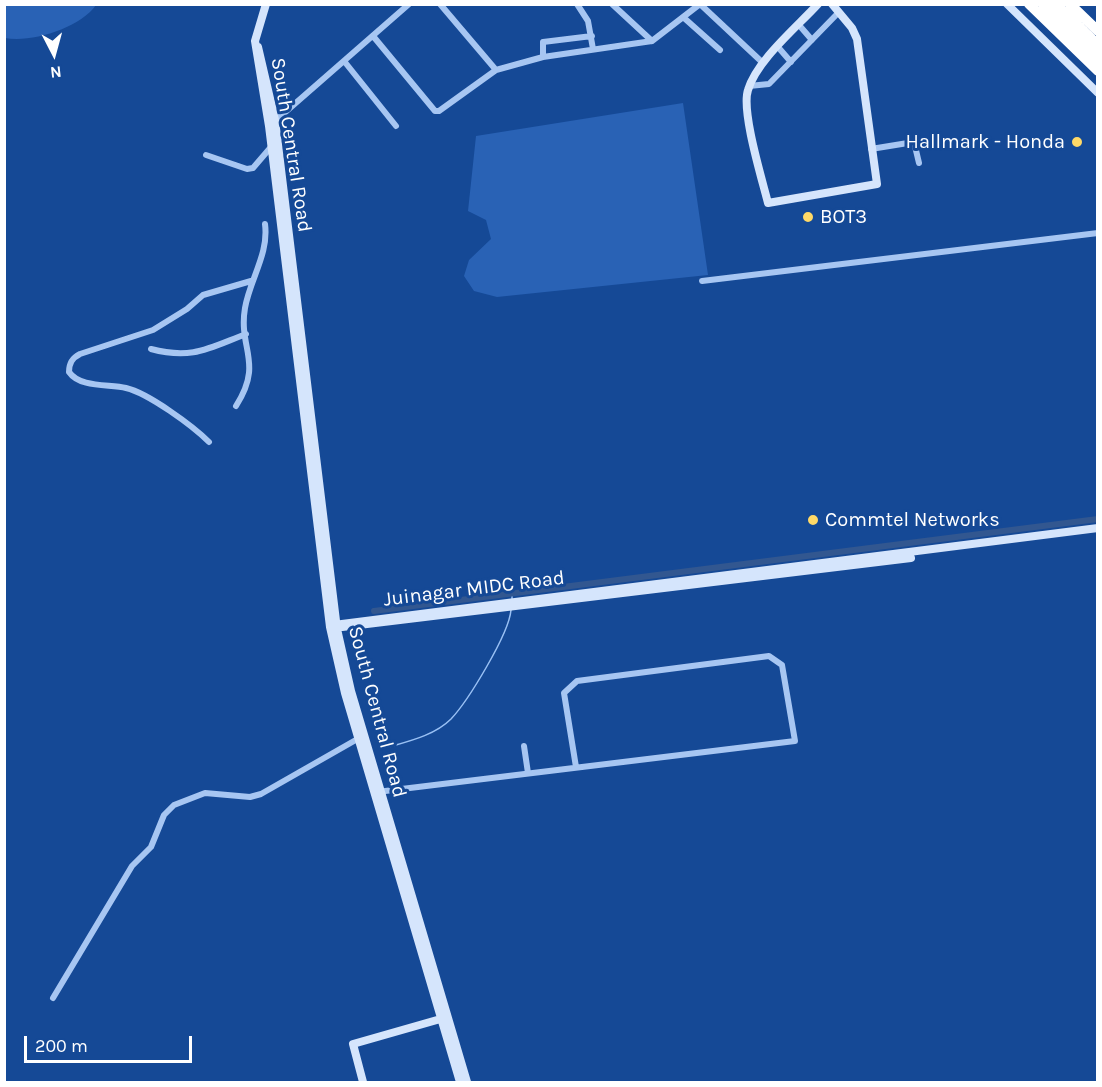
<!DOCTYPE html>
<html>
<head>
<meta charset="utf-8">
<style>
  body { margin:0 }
  #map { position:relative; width:1102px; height:1087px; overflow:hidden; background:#154996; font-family:Karla,sans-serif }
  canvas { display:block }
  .frame { position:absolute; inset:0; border:6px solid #fff; pointer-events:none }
  .north { position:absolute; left:24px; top:24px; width:60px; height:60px; -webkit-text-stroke:4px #154996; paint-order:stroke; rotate:174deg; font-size:16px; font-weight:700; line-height:24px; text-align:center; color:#fff }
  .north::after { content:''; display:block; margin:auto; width:21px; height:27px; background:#fff; clip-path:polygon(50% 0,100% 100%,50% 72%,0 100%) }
  .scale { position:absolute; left:24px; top:1036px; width:168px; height:27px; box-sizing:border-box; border:3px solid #fff; border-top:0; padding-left:8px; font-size:18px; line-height:21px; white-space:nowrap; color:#fff; -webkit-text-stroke:4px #154996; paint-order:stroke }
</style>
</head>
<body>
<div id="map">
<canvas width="1102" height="1087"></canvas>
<div class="frame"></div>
<div class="north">N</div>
<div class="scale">200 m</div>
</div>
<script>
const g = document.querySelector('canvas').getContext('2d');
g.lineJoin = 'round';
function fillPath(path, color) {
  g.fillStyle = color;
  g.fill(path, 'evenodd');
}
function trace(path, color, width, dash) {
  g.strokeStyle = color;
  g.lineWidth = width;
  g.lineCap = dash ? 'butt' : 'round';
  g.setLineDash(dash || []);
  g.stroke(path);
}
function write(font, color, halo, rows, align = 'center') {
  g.font = font + ' Karla,sans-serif';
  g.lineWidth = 6;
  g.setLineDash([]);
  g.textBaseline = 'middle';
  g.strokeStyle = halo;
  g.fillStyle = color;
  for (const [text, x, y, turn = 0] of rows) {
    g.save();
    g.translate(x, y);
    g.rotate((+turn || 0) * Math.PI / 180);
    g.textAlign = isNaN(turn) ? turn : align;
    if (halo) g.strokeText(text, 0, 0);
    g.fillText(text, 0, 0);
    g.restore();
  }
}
fillPath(new Path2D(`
  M4 5 5 4 96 5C80 28 32 43 5 38Z
  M683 103 708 275 497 297 474 291 464 276 469 260 491 239 486 220 468 211 476 136Z`), '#2962b5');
trace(new Path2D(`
  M512 600V593
  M389 747C410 741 435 735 451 719 468 701 509 634 511 610`), '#99c0f4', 1.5);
trace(new Path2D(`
  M374 611 1098 519`), '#325790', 6);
trace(new Path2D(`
  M440 4 496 70
  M577 4 588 21 593 49
  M612 4 652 41
  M700 4 763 63
  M683 17 720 50
  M799 25 812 40
  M373 36 435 111H439L496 70 543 57 652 41 700 4
  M778 47 791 62
  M543 57V42L592 36
  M344 61 396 126
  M749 86 769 84 839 12
  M274 122 409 4
  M871 149 914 142 919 163
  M206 155 247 169 253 168 271 147
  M702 281 1098 233
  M151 349C192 360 209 348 246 334
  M236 406C264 362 238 349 245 308 250 279 269 254 265 224
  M209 442C193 426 148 393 126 388 109 384 80 388 69 372 69 363 72 358 80 354L153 330 187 309 203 295 251 281
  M524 746 528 773
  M377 792 795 741 782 665 769 656 577 681 564 693 576 767
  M53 998 132 866 151 847 164 815 174 805 205 793 250 797 261 794 361 737`), '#a7c6f2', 6);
trace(new Path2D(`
  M266 4 255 41 269 126 330 627 345 693 460 1082
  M818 4C797 27 757 60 748 90 741 111 762 179 768 203L877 184 857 39 852 28 832 4
  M1007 4 1098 93
  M258 47 275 120 337 629 351 691 467 1082
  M334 625 1098 528
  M334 628 911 558
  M363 1082 353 1044 444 1018`), '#d5e5fc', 8);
trace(new Path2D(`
  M1029 4 1098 71
  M1043 4 1098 58
  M1056 4 1098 45
  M1070 4 1098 31`), '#fff', 10);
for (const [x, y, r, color] of [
  [1077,142,6,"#ffd967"],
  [808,217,6,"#ffd967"],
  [813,520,6,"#ffd967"]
]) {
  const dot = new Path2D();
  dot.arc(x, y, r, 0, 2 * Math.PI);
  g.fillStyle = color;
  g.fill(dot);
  trace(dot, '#154996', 2);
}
write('20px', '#fff', '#154996', [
  ["Hallmark - Honda",1065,142,"right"],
  ["BOT3",820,217],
  ["Commtel Networks",825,520]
], 'left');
write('20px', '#fff', '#154996', [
  ["South Central Road",291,145,81],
  ["Juinagar MIDC Road",474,589,-7],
  ["South Central Road",377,712,75]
]);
</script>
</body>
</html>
